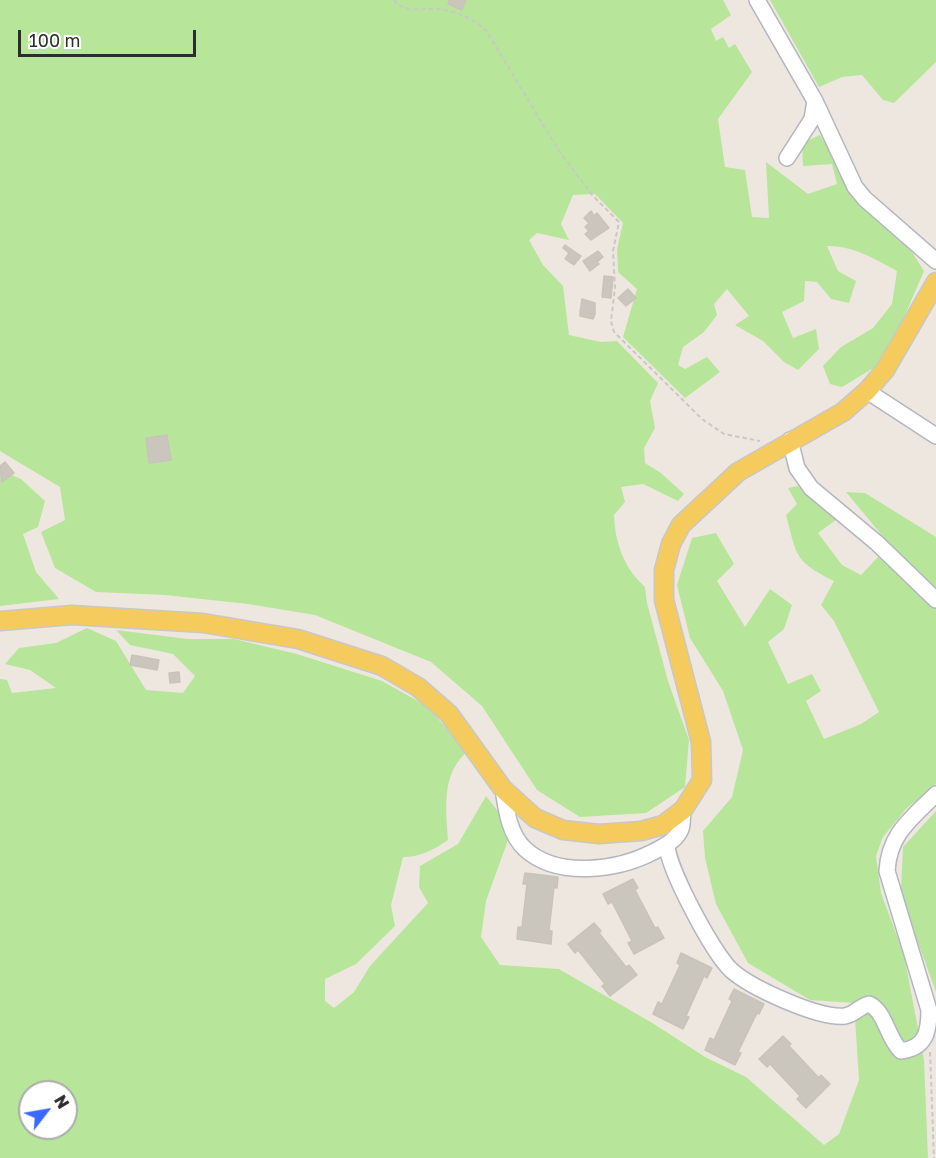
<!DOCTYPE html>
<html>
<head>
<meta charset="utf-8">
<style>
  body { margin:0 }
  #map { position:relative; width:936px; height:1158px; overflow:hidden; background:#eee7df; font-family:"Golos Text",sans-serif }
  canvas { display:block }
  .north { position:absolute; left:18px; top:1080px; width:60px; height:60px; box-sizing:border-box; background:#fff; border:2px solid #ababab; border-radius:50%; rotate:59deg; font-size:16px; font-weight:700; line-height:24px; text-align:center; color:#2d2d2d }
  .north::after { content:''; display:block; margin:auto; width:21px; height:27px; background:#3b68ff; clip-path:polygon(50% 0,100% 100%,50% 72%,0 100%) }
  .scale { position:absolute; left:18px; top:30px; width:178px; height:27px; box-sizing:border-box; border:3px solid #2d2d2d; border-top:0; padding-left:8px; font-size:18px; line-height:21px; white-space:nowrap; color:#2d2d2d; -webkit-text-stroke:4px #fff; paint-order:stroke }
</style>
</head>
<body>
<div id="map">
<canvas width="936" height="1158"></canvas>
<div class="north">N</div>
<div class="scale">100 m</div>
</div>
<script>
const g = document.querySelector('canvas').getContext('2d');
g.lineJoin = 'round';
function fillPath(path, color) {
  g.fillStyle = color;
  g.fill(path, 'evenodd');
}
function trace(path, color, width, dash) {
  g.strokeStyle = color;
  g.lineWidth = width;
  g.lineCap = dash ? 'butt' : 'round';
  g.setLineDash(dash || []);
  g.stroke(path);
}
fillPath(new Path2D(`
  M0 0H723L731 15 711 29 716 41 723 37 729 48 735 44 752 72 718 119 725 167 745 170 752 217 769 218 766 162 808 194 837 184 832 164 803 166 802 143 820 135 847 178 898 230 924 271 885 361 842 387 830 384 823 366 841 347 873 328 892 304 897 271C873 258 854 246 827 246L838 271 856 281 849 303 831 299 817 282 805 281 804 301 782 312 793 338 816 329 819 349 798 370 784 362 763 341 735 325 749 316 727 289 714 304 717 315 704 332 683 347 678 365 685 369 707 357 720 372 685 398 623 337 637 289 618 272 617 249 623 223 595 194 573 195 561 224 569 240 537 233 529 240 543 265 563 286 569 335 601 342 617 341 658 383 650 401 655 428 644 448 645 463 661 473 684 494 678 501 643 484 621 487 625 502 614 515C615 543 624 568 645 587L647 603 668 681 689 740 685 787 646 813 580 817 537 790 482 706 431 662 315 615 248 604 165 595 96 592 55 568 41 532 65 520 60 487 0 451Z
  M770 0H936V62L894 103 883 100 862 75 842 77 819 87Z
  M0 470 21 479 45 501 38 527 23 534 36 572 59 599 0 606Z
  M798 486 836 520 818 533 842 565 861 575 880 555 936 607V784L906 809 883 837 876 856 881 893 904 955 924 1060 928 1158H0V679L7 680 12 693 56 688 30 670 5 664 19 648 56 643 87 628 116 641 146 690 183 693 195 676 173 654 130 645 116 630 188 639H234L297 654 382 681 425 705 468 751C441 773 446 808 448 840 433 850 421 857 403 857L391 905 395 926 356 964 325 979V1001L334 1008 354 992 370 966 428 903 419 887 420 866 458 844 486 796 512 829 486 901 481 937 500 965 559 969 654 1024 705 1057 746 1077 824 1145 839 1134 859 1080 854 1003 810 1000 748 963 716 904 705 858 703 831 732 797 743 750 723 691 690 638 677 585 692 538 716 533 734 564 717 581 745 627 770 589 792 605 784 629 768 642 788 684 812 674 821 691 806 701 824 739 861 724 879 712 834 621 821 605 834 581C794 561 797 556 786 515L797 504 788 488ZM30 1092H66V1128H30Z
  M846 492 865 493 936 537V591L909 568Z
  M936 811V992L905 907 901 887 903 847Z`), '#b7e69a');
const building = new Path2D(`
  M449 0H466L462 10 448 4Z
  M591 211 594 216 597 213 609 228 591 240 585 234 589 231 585 227 589 223 584 218Z
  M565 245 581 256 574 265 565 259 569 253 563 248Z
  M598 251 603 257 597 262 599 264 590 271 583 261Z
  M604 276 613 277 611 298 602 297Z
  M628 289 636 298 626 306 618 298Z
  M582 299 595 303V314L580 312Z
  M580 312 595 314 593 319 580 316Z
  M167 435 171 460 149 463 146 438Z
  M5 462 14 473 2 482 0 466Z
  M132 655 159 660 157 670 130 665Z
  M179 672 180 682 170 683 169 673Z
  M525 873 558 877 557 888 554 887 549 931H552L551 944 517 939 518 927H522L527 884H523Z
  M633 879 638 888 635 890 655 928 658 927 664 938 634 954 628 943 632 941 612 902 608 904 603 894Z
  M594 923 601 931 599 933 626 967 629 965 637 975 610 996 602 986 605 984 578 950 575 953 568 944Z
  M681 953 712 968 707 978 704 976 686 1016 689 1017 683 1029 653 1014 658 1002 662 1004 680 965 677 963Z
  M734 989 764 1004 759 1014 757 1013 738 1052 741 1053 735 1065 705 1050 710 1038 714 1040 732 1001 729 999Z
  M783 1036 791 1044 789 1046 819 1078 821 1075 830 1084 806 1108 797 1099 800 1096 770 1064 767 1067 759 1059Z`);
fillPath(building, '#cac5bd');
trace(building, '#cac3b8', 1.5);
const minor = new Path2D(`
  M757 0 815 101 812 119 787 158
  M815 101 855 187 865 199 936 261
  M867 391 936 436
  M790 440 797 468 811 488 877 543 936 600
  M503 789C506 809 509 834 525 849 558 879 618 870 653 852 664 846 676 841 681 829 683 824 682 816 683 810
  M667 845C668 869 713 953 731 970 751 988 819 1019 845 1016 854 1015 860 1006 869 1004 886 1012 887 1038 901 1051 926 1048 929 1031 929 1010L887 871C889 834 911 819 936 794`);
const major = new Path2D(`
  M0 621 72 615 203 623 298 639 382 666 418 687 449 714 503 789 535 818 563 830 599 834 641 831 663 825 683 810 702 780 701 742 664 600V570L671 544 681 525 738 472 843 412 867 391 885 370 936 282`);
trace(minor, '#b3b6c0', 18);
trace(major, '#c8c8c8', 21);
trace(new Path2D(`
  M394 0C405 15 424 7 438 9 456 11 472 18 486 30L559 151 592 195 619 222 613 251 615 288 611 321 614 332 702 419 724 434 760 441
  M930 1052 934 1158`), '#c8c8c8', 2, [4.5, 3]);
trace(minor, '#fff', 15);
trace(major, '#f5cb5d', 18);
</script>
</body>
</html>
